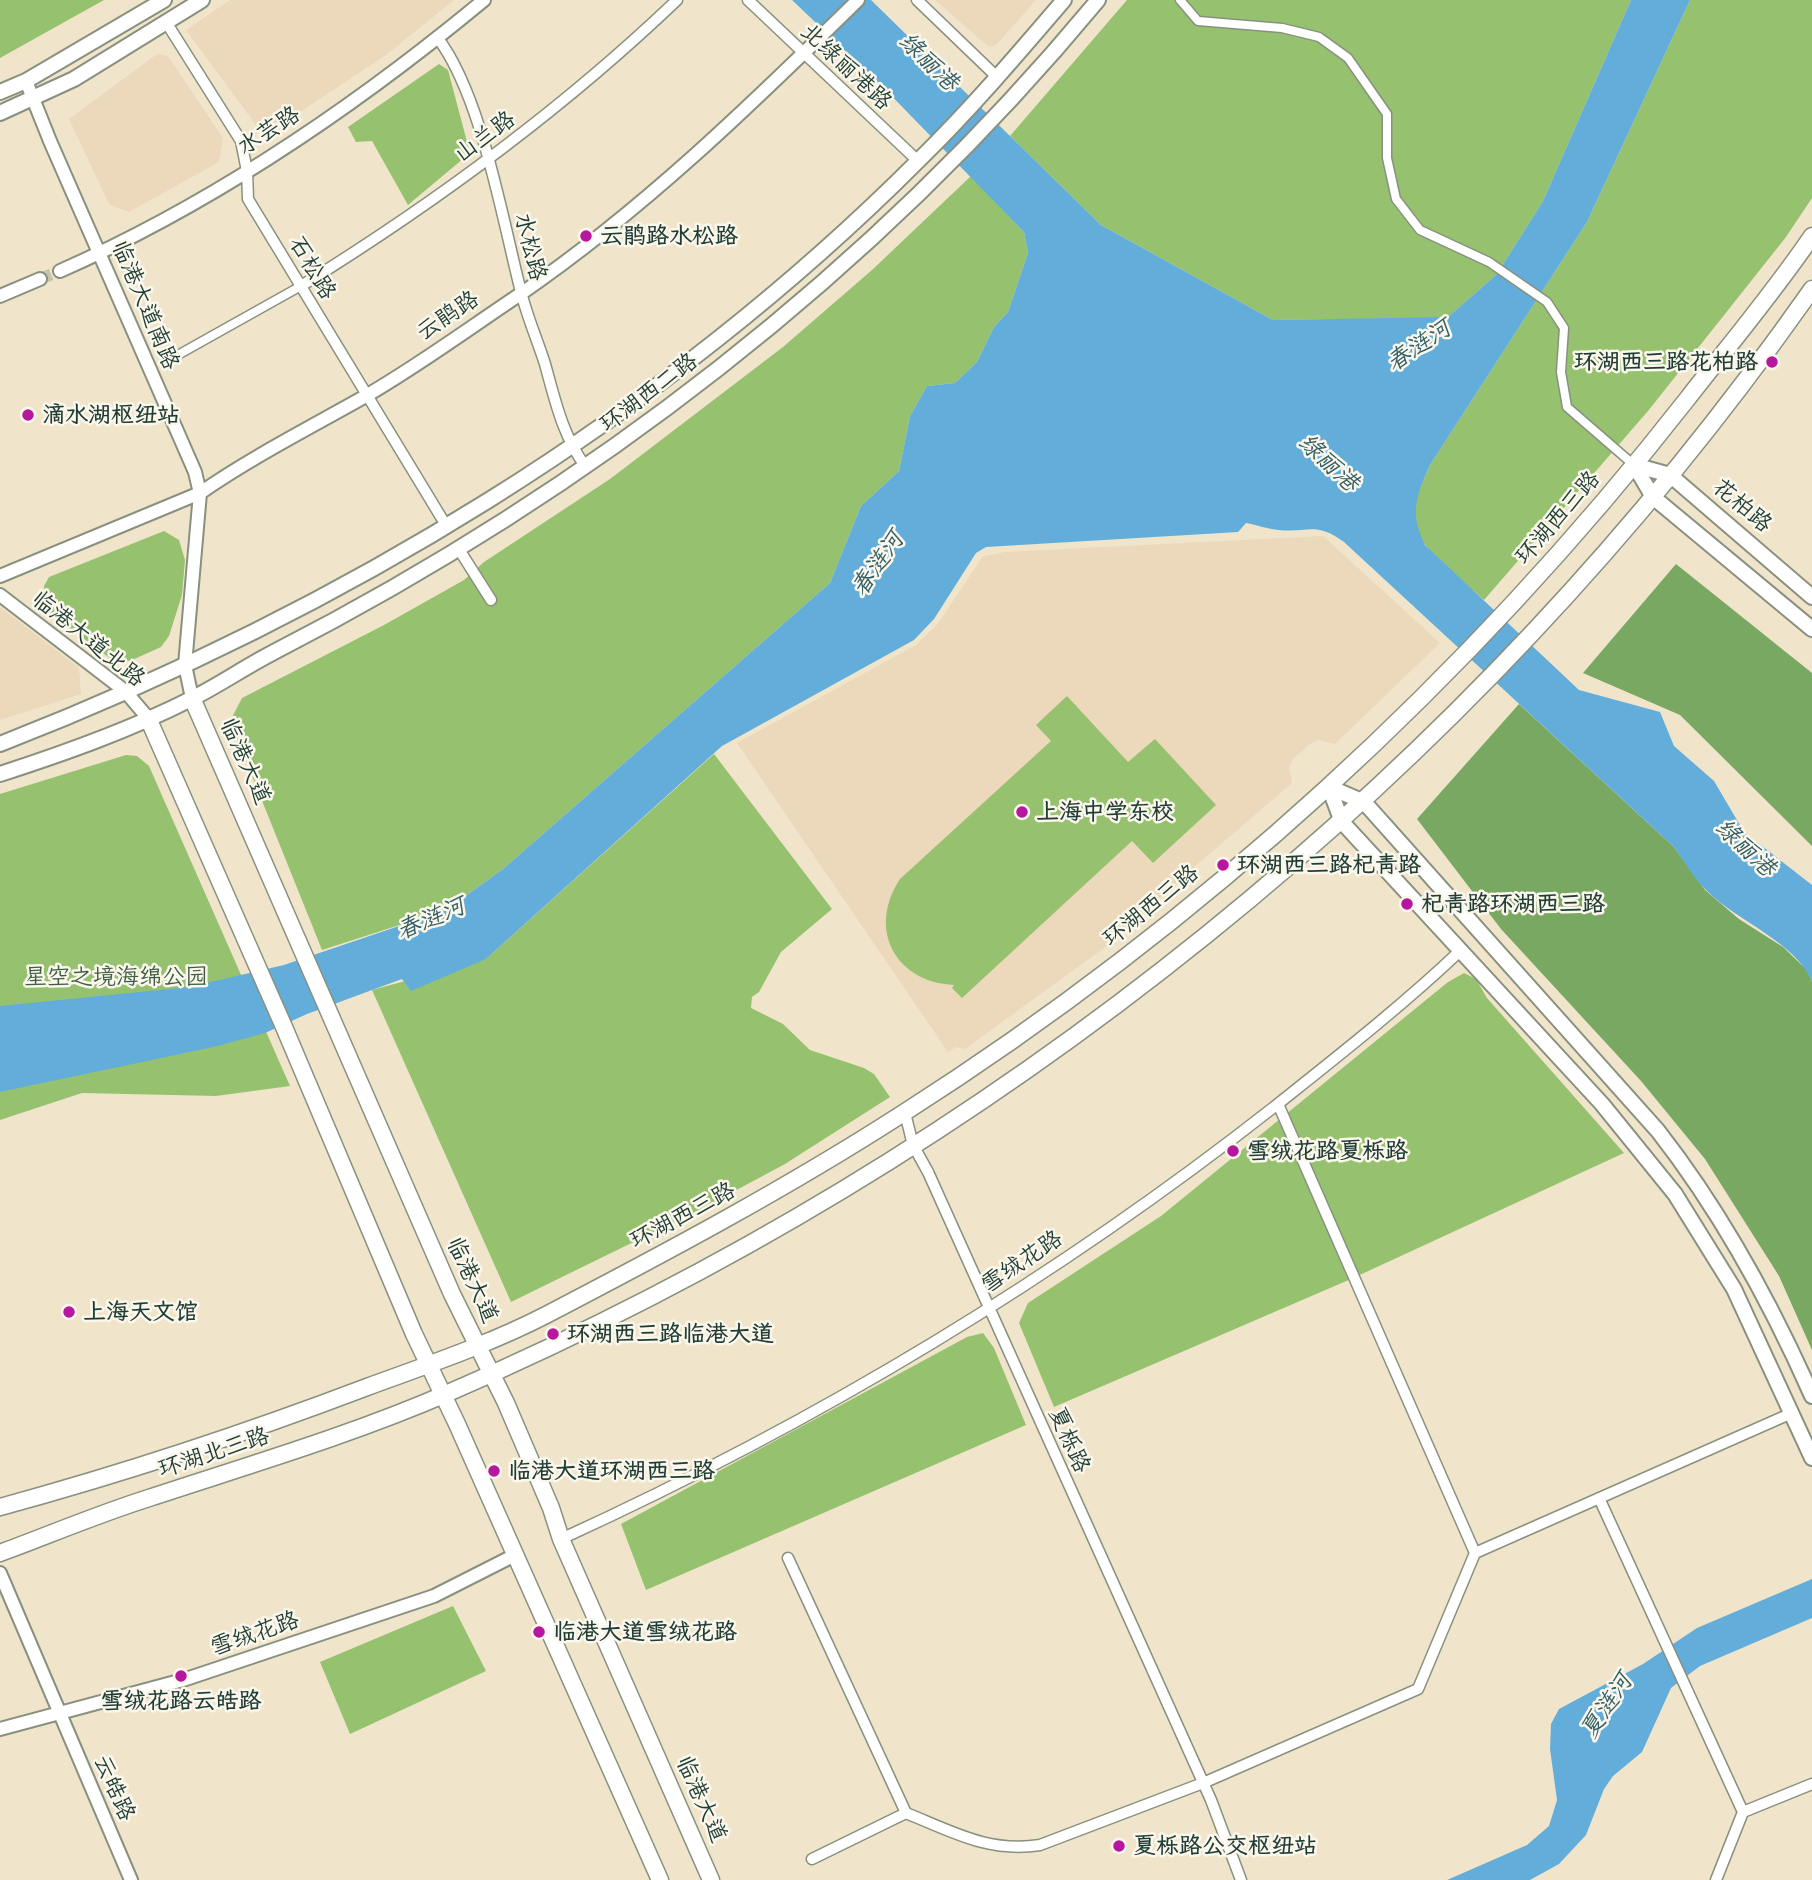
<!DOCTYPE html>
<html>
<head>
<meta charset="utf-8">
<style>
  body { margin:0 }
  canvas { display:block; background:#f0e5ca }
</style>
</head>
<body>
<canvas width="1812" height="1880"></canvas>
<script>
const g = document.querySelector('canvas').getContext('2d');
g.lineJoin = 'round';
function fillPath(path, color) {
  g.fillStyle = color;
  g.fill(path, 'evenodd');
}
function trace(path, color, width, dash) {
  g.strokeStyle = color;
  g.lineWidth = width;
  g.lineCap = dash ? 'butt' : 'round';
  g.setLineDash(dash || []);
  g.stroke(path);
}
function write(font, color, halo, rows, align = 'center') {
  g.font = font + ' "Comic Neue","LXGW WenKai TC",sans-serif';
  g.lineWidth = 5;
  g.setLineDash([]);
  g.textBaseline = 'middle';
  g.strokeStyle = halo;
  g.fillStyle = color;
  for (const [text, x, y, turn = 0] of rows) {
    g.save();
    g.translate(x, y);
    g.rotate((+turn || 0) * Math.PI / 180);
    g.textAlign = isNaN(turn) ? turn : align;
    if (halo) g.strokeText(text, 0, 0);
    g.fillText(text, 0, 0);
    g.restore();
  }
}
fillPath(new Path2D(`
  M230 0H454L386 55 264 136 186 30Z
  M935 0H1036L996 45 989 47Z
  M157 54 168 56 223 138 219 162 129 212 109 204 69 119Z
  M1323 536 1440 643 1335 744 1319 740 1310 744 1293 759 1289 767 1292 783 1171 887 1126 932 965 1049 956 1047 948 1052 737 743 916 645 937 625 983 556 1005 552Z
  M0 607 79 668 81 694 0 720Z`), '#ecd8ba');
fillPath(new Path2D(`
  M0 0H104L0 58Z
  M1127 0H1631L1543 201 1497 274 1447 318 1273 320 1101 225 1010 136Z
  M1690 0H1812V198L1786 237 1648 411 1484 600C1465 582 1419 549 1414 523 1411 503 1423 482 1430 465L1587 222Z
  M439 64 448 70 470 153 408 205 372 141 356 142 348 127Z
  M971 176 1024 232 1028 253 1008 312 994 327 977 362 955 383 927 386 910 416 899 471 861 506 830 583 503 869 446 910 322 950 230 721 242 698 384 625 464 580 484 562 610 479 783 347 872 270Z
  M164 531 179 540 185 560 182 595 169 636 161 647 130 661 111 659 47 611 44 586 49 577Z
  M1067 696 1128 762 1155 739 1216 805 1153 863 1132 841 962 998 952 988 954 985C895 982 867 929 900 879L1051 741 1036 725Z
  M714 754 832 909 781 952 759 992 752 997 751 1008 783 1024 810 1050 864 1068 874 1074 890 1097 785 1164 701 1209 511 1302 372 990 486 959Z
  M126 755 137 756 149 766 290 1086 216 1096 82 1093 0 1120V794Z
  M1464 973 1476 979 1487 998 1624 1153 1351 1279 1054 1407 1019 1323 1028 1303 1161 1216 1448 982Z
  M983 1333 994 1348 1026 1425 646 1590 621 1524 967 1337Z
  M453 1606 486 1671 350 1734 320 1662Z`), '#96c26f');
fillPath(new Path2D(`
  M1676 564 1812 673V846L1680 715 1583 673Z
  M1519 704 1674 847 1705 890 1739 919 1783 947 1808 971 1812 982V1350L1779 1276 1705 1159 1641 1081 1501 929 1417 819Z`), '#78a862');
fillPath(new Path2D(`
  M792 0H871L1101 225 1273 320 1448 317 1497 274 1543 201 1631 0H1690L1587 222 1430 465C1416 497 1409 512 1425 545L1579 690 1660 712 1674 746 1714 781 1744 832 1812 885V982C1797 943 1737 921 1707 891 1694 879 1685 862 1674 847L1344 542C1315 521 1308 533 1279 530 1267 529 1257 525 1246 523L1238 532 986 547 976 553 934 619 914 640 722 746 486 959 411 991 402 979 307 1014 265 1033 218 1046 0 1092V1006L189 987 284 965 446 910 503 869 830 583 861 506 899 471 910 416 927 386 955 383 977 362 994 327 1008 312 1028 253 1024 232 878 82Z
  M1812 1579V1618L1700 1666 1671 1688 1642 1752 1613 1776 1604 1789 1586 1835 1559 1864 1530 1880H1447L1527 1845 1549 1826 1557 1800 1550 1749 1551 1724 1559 1709 1643 1664 1697 1628Z`), '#63addb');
trace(new Path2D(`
  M40 279 60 271`), '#c6c3ac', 12, [12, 6]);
const pedestrian = new Path2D(`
  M1180 0 1198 21 1282 28 1319 37 1348 58 1387 114V158L1396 199 1420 230 1489 262 1547 302 1564 328 1561 372 1567 407 1634 465
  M167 361 301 286`);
const minor = new Path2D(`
  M748 0 918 161
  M917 0 997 77
  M166 22 241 141 247 171 248 199 447 527
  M437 37C481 94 502 217 520 288 526 314 537 339 545 364 555 400 563 437 586 467
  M301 286C435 203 563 109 677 0
  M460 551 491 600
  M1278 1104 1475 1553
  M905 1113 913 1145 928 1172 1211 1800 1241 1880
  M1599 1498 1743 1812
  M561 1539C815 1423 1055 1279 1274 1107 1338 1056 1402 1006 1461 950
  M788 1558 906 1813C953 1832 989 1853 1040 1845L1203 1783 1418 1689 1475 1553 1792 1413
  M812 1859 906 1813
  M1716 1880 1743 1812 1812 1784`);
const tertiary = new Path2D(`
  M26 81 50 141 195 472 200 493 185 665 192 698
  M60 271C212 204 356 106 484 0
  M0 296 40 279
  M0 576 200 493C252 457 309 428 364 397 418 366 468 329 519 295 643 210 752 104 858 0
  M0 595 125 691 148 718
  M0 1573 131 1880
  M0 1729 183 1680 434 1596 515 1555`);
const secondary = new Path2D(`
  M0 92 26 81 164 0
  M0 113 74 79 202 0
  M1634 465 1653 497 1812 629
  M1634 465 1670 475 1812 597
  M0 744C339 612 660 419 918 161 970 110 1017 55 1064 0
  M0 774C65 753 130 730 191 699 219 685 245 667 274 652 588 491 872 273 1098 0
  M1329 787 1342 822 1602 1104 1675 1194 1734 1289 1812 1458
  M1329 787 1364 802 1658 1131C1722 1213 1770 1301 1812 1396`);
const primary = new Path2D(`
  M192 698 452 1294 506 1403 551 1508 561 1539 711 1880
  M148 718 284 1027 414 1334 457 1424 660 1880
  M0 1507C125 1473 246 1433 367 1387 427 1365 490 1344 546 1315 667 1252 787 1188 902 1114 1202 923 1469 678 1688 398 1730 344 1774 292 1812 236
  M0 1553C49 1535 98 1514 149 1498 249 1465 351 1435 448 1393 992 1158 1471 775 1812 289`);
trace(pedestrian, '#88917f', 11);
trace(minor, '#88917f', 13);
trace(tertiary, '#88917f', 16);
trace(secondary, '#88917f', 18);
trace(primary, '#88917f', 19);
trace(pedestrian, '#fff', 8);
trace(minor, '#fff', 10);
trace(tertiary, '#fff', 12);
trace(secondary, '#fff', 14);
trace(primary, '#fff', 16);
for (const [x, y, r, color] of [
  [586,236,7,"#b5179e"],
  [1772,362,7,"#b5179e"],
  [28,415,7,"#b5179e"],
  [1022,812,7,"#b5179e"],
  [1223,865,7,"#b5179e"],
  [1407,904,7,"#b5179e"],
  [1233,1151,7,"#b5179e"],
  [69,1312,7,"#b5179e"],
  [553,1334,7,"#b5179e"],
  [494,1471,7,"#b5179e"],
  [539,1632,7,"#b5179e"],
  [181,1676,7,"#b5179e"],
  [1119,1846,7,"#b5179e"]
]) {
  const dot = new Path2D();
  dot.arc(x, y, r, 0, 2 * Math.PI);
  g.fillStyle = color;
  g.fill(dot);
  trace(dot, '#fbf7ec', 2.5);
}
write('23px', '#1f3d34', '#fbf7ec', [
  ["北绿丽港路",846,67,43],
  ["水芸路",269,131,-33],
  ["山兰路",485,137,-36],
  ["水松路",530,247,76],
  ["石松路",312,268,59],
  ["临港大道南路",145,305,67],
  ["云鹃路",448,316,-34],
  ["环湖西二路",649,393,-37],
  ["花柏路",1742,506,40],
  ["环湖西三路",1558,518,-49],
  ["临港大道北路",88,639,39],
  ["临港大道",245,761,66],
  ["环湖西三路",1151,906,-39],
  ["环湖西三路",683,1216,-28],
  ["雪绒花路",1022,1262,-34],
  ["临港大道",472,1280,65],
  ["夏栎路",1069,1440,66],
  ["环湖北三路",214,1453,-18],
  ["雪绒花路",255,1634,-19],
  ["云皓路",114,1788,66],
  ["临港大道",701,1799,66]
]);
write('bold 23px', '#1f3d34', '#fbf7ec', [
  ["云鹃路水松路",600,236],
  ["环湖西三路花柏路",1758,362,"right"],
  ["滴水湖枢纽站",42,415],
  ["上海中学东校",1036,812],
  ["环湖西三路杞青路",1237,865],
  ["杞青路环湖西三路",1421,904],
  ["雪绒花路夏栎路",1247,1151],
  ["上海天文馆",83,1312],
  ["环湖西三路临港大道",567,1334],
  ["临港大道环湖西三路",508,1471],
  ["临港大道雪绒花路",553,1632],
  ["雪绒花路云皓路",181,1701,"center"],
  ["夏栎路公交枢纽站",1133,1846]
], 'left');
write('23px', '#3d5e43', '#fbf7ec', [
  ["星空之境海绵公园",116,977]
]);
write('italic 24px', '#335f66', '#fbf7ec', [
  ["绿丽港",928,62,44],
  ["春涟河",1419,346,-34],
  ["绿丽港",1328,463,43],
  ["春涟河",878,564,-55],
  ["绿丽港",1745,848,43],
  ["春涟河",431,919,-23],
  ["夏涟河",1607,1706,-56]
]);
</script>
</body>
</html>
